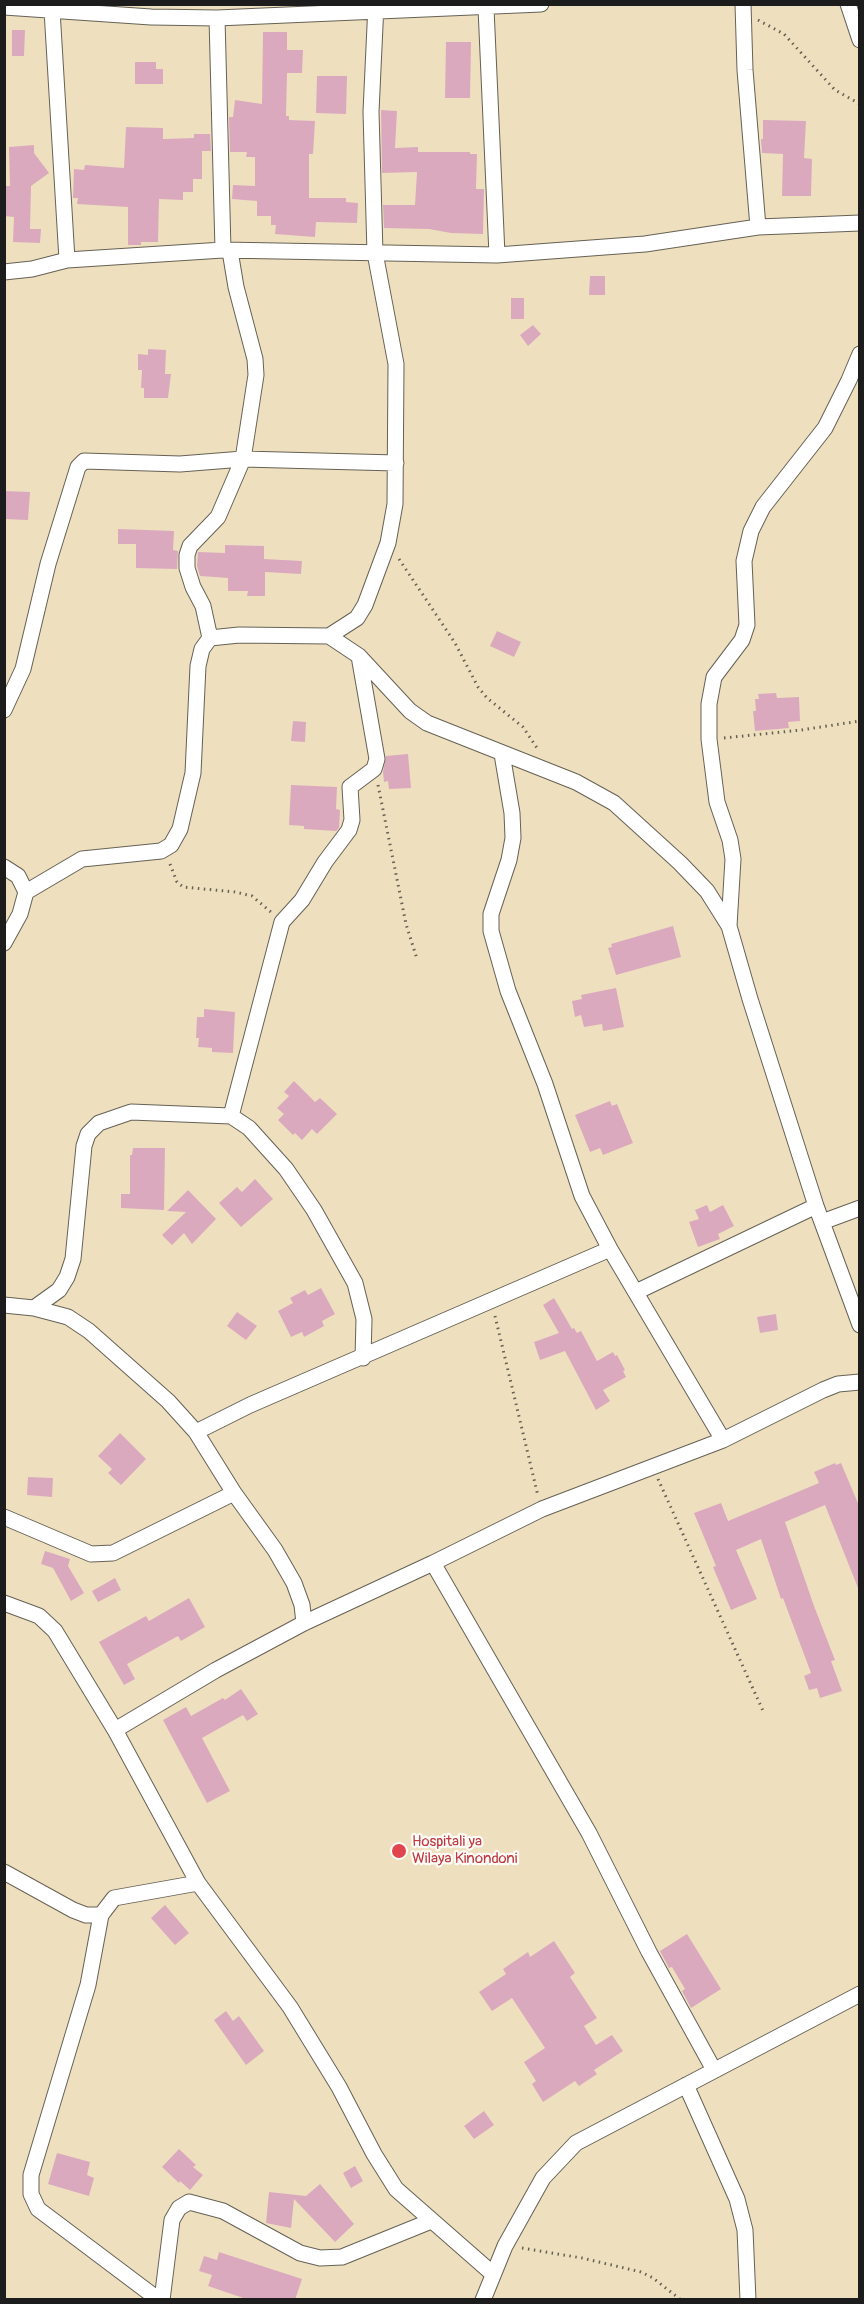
<!DOCTYPE html>
<html>
<head>
<meta charset="utf-8">
<style>
  body { margin:0 }
  #map { position:relative; width:864px; height:2304px; overflow:hidden; background:#eee0bf; font-family:Pangolin,sans-serif }
  canvas { display:block }
  .frame { position:absolute; inset:0; border:6px solid #1c1c1c; pointer-events:none }
</style>
</head>
<body>
<div id="map">
<canvas width="864" height="2304"></canvas>
<div class="frame"></div>
</div>
<script>
const g = document.querySelector('canvas').getContext('2d');
g.lineJoin = 'round';
function fillPath(path, color) {
  g.fillStyle = color;
  g.fill(path, 'evenodd');
}
function trace(path, color, width, dash) {
  g.strokeStyle = color;
  g.lineWidth = width;
  g.lineCap = dash ? 'butt' : 'round';
  g.setLineDash(dash || []);
  g.stroke(path);
}
function write(font, color, halo, rows, align = 'center') {
  g.font = font + ' Pangolin,sans-serif';
  g.lineWidth = 4.5;
  g.setLineDash([]);
  g.textBaseline = 'middle';
  g.strokeStyle = halo;
  g.fillStyle = color;
  for (const [text, x, y, turn = 0] of rows) {
    g.save();
    g.translate(x, y);
    g.rotate((+turn || 0) * Math.PI / 180);
    g.textAlign = isNaN(turn) ? turn : align;
    if (halo) g.strokeText(text, 0, 0);
    g.fillText(text, 0, 0);
    g.restore();
  }
}
fillPath(new Path2D(`
  M12 30H25L24 56H12Z
  M263 32H287V50H303L302 73H287L286 116H289V120L315 121 313 154H309V198H346V202L358 203 357 223 316 222 315 237 275 234 276 225H271V216H257V201L232 199 233 185 255 186V157H246L247 152H230L229 117H233L235 100 262 104Z
  M446 42H471L470 98H445Z
  M135 62H156V69H163V84H135Z
  M317 76H347L346 114 316 113Z
  M381 110 397 111 395 148 418 147V152H470V154H477L476 189H484L483 234 451 233 429 229 384 228 383 205H415L417 172 382 173Z
  M763 120 806 121 804 158 812 159 811 196H782L783 154 762 153 761 139H763Z
  M126 127 163 128V139L194 138V134H210L211 151H202V179H193V192H183V200L159 199 158 242H141V245H128V207L77 204 78 198H73L74 169 84 170 85 165 124 168Z
  M34 145V153L49 173 31 186 30 229H41L40 243 13 242 14 217 4 216V186H10L9 147Z
  M590 276H605V295H589Z
  M511 298H524V319H511Z
  M533 325 541 334 528 346 520 335Z
  M148 349 166 350 165 374H171L168 398H144V388H141L142 370H138V354L148 355Z
  M4 491 30 492 28 520 4 519Z
  M118 529 174 531 173 550 178 551 177 569 136 568V544H118Z
  M225 545 264 546V559L302 561 301 574 265 572V596H247L248 591H228V578L200 576 197 566 198 552 225 553Z
  M497 631 521 642 514 657 490 646Z
  M776 693 777 698 799 697 800 721 788 722 789 728 755 731 753 711H756L755 699H759L758 694Z
  M293 721 306 722 305 742 291 741Z
  M408 754 411 788 389 789 388 781 384 782 383 772 386 756Z
  M291 785 337 787 336 809 340 810 339 828 336 831 304 829V826L289 825Z
  M673 926 681 957 616 975 608 948 612 947 611 944Z
  M616 988 624 1027 603 1031 602 1024 584 1027 581 1015 575 1017 572 1001 582 999 581 995Z
  M204 1009 235 1012 233 1053 212 1052V1048L198 1047 199 1038H196L197 1017H204Z
  M294 1081 315 1102 320 1098 337 1114 317 1134 312 1129 302 1140 295 1133 293 1135 278 1120 284 1114 277 1108 289 1096 284 1092Z
  M610 1101 612 1106 617 1104 633 1143 603 1155 600 1148 590 1152 575 1115Z
  M133 1148H165L164 1210 121 1208V1194H130V1155H132Z
  M255 1179 273 1199 241 1227 219 1203 237 1187 242 1192Z
  M188 1190 216 1219 192 1244 184 1233 172 1245 162 1235 186 1212 167 1211Z
  M707 1205 710 1212 723 1205 734 1226 718 1234 720 1239 698 1247 689 1222 699 1219 695 1210Z
  M321 1288 335 1314 322 1321 324 1326 304 1337 302 1332 291 1337 278 1311 293 1303 290 1298 305 1290 308 1295Z
  M554 1298 572 1329 574 1328 577 1333 581 1331 597 1361 613 1352 615 1356 617 1355 625 1370 623 1371 626 1377 603 1390 610 1401 596 1410 565 1351 540 1360 534 1342 559 1333 543 1305Z
  M237 1312 257 1326 246 1340 227 1326Z
  M776 1314 778 1330 760 1333 757 1317Z
  M120 1433 146 1459 121 1485 108 1473 112 1469 98 1456Z
  M835 1463 836 1465 841 1463 860 1508V1593L825 1505 785 1522 814 1606 835 1660 831 1661 842 1691 820 1698 817 1688 809 1690 804 1676 811 1673 783 1598 781 1599 761 1539 736 1550 757 1599 731 1610 713 1567 716 1566 694 1513 721 1503 728 1521 819 1483 814 1472Z
  M28 1477 53 1478 52 1497 27 1495Z
  M45 1551 70 1559 68 1566 84 1593 71 1601 53 1568 41 1564Z
  M115 1578 121 1590 98 1602 92 1591Z
  M189 1598 205 1627 181 1641 178 1636 127 1664 135 1679 124 1685 99 1642 146 1616 149 1621Z
  M241 1689 258 1714 247 1721 243 1715 202 1738 230 1791 207 1803 163 1720 186 1707 191 1716 223 1698 225 1700Z
  M165 1905 189 1933 175 1945 151 1918Z
  M687 1934 721 1989 691 2008 682 1991 685 1989 672 1967 669 1968 660 1951Z
  M554 1941 575 1973 570 1977 597 2018 584 2026 596 2045 612 2035 623 2051 594 2070 597 2074 579 2086 575 2081 543 2102 532 2084 536 2081 524 2062 545 2048 512 1998 492 2011 479 1992 506 1974 503 1969 528 1952 530 1957Z
  M226 2011 233 2021 239 2016 264 2051 246 2065 214 2020Z
  M484 2111 494 2125 474 2139 464 2126Z
  M179 2149 196 2165 193 2167 203 2175 190 2190 180 2181 179 2183 162 2167Z
  M57 2153 90 2162 87 2175 94 2178 89 2196 48 2184Z
  M355 2166 363 2181 351 2188 343 2173Z
  M320 2184 354 2224 335 2242 294 2199 291 2228 266 2223 269 2192 306 2196Z
  M219 2252 302 2279 295 2300H249L208 2286 212 2275 199 2271 204 2256 217 2260Z`), '#dba9be');
const minor = new Path2D(`
  M743 4 745 70 758 227
  M848 4 860 40
  M4 7 151 17 217 18 541 4
  M486 8 497 255
  M52 10 67 260
  M217 18 223 250
  M4 272 32 269 67 260 223 250 497 255 645 244 758 227 860 223
  M329 636 359 656 410 711 427 723 576 782 614 803 680 863 707 891 729 926 750 999 816 1206 860 1325
  M210 638 203 606 193 587 187 568V555L190 546 218 517 243 459 256 375 255 359 236 287 230 251
  M4 710 23 669 48 564 78 467 84 461 180 464 243 459 396 463
  M502 754 512 813 513 838 509 860 491 914V931L508 991 545 1084 582 1196 610 1249 723 1440
  M4 867 18 876 26 892 20 914 4 943
  M26 892 82 859 161 851 171 845 180 829 193 773 198 666 202 649 210 638 239 635 329 636 357 618 365 605 388 543 395 504 396 364 375 253 371 112 376 4
  M729 926 733 859 730 840 717 802 709 739V704L714 677 742 640 747 625 744 561 751 531 763 507 825 428 849 380 860 354
  M231 1116 282 922 302 900 325 862 349 830 352 820 350 787 374 769 377 759 359 656
  M822 1222 860 1208
  M636 1292 816 1206
  M4 1305 34 1308 59 1290 67 1277 73 1259 84 1146 88 1134 99 1123 131 1112 231 1116 249 1128 286 1169 314 1210 355 1283 364 1319 363 1358
  M34 1308 68 1317 89 1331 168 1401 196 1432 234 1493 275 1550 294 1583 302 1605 304 1623
  M196 1432 250 1405 610 1249
  M4 1517 91 1554 113 1553 234 1493
  M433 1563 589 1833 649 1952 714 2070
  M4 1603 39 1616 55 1631 115 1730 198 1883 290 2007 339 2087 374 2154 396 2189 493 2274
  M115 1730 216 1670 304 1623 433 1563 542 1509 723 1440 823 1390 838 1384 860 1382
  M4 1872 73 1910 86 1915H101L114 1898 198 1883
  M101 1915 88 1985 31 2175V2194L38 2209 159 2300
  M686 2085 737 2199 745 2230 748 2300
  M162 2300 172 2220 179 2208 189 2202 223 2211 300 2253 320 2258 342 2257 431 2221
  M483 2300 505 2246 543 2178 576 2143 860 1994`);
trace(minor, '#666155', 17);
trace(new Path2D(`
  M758 20 784 34 835 90 860 104
  M399 559 455 643 478 687 487 698 523 727 539 751
  M724 738 801 730 860 721
  M378 785 406 924 417 959
  M170 864 177 882 183 887 235 892 252 896 272 913
  M495 1316 538 1496
  M658 1479 764 1713
  M522 2248 582 2258 641 2272 653 2278 681 2300`), '#666155', 3, [1.5, 4.5]);
trace(minor, '#fff', 15);
for (const [x, y, r, color] of [
  [399,1851,8,"#e0444e"]
]) {
  const dot = new Path2D();
  dot.arc(x, y, r, 0, 2 * Math.PI);
  g.fillStyle = color;
  g.fill(dot);
  trace(dot, '#fdfcf7', 2);
}
write('15px', '#be3a42', '#fdfcf7', [
  ["Hospitali ya",412,1842],
  ["Wilaya Kinondoni",412,1859]
], 'left');
</script>
</body>
</html>
